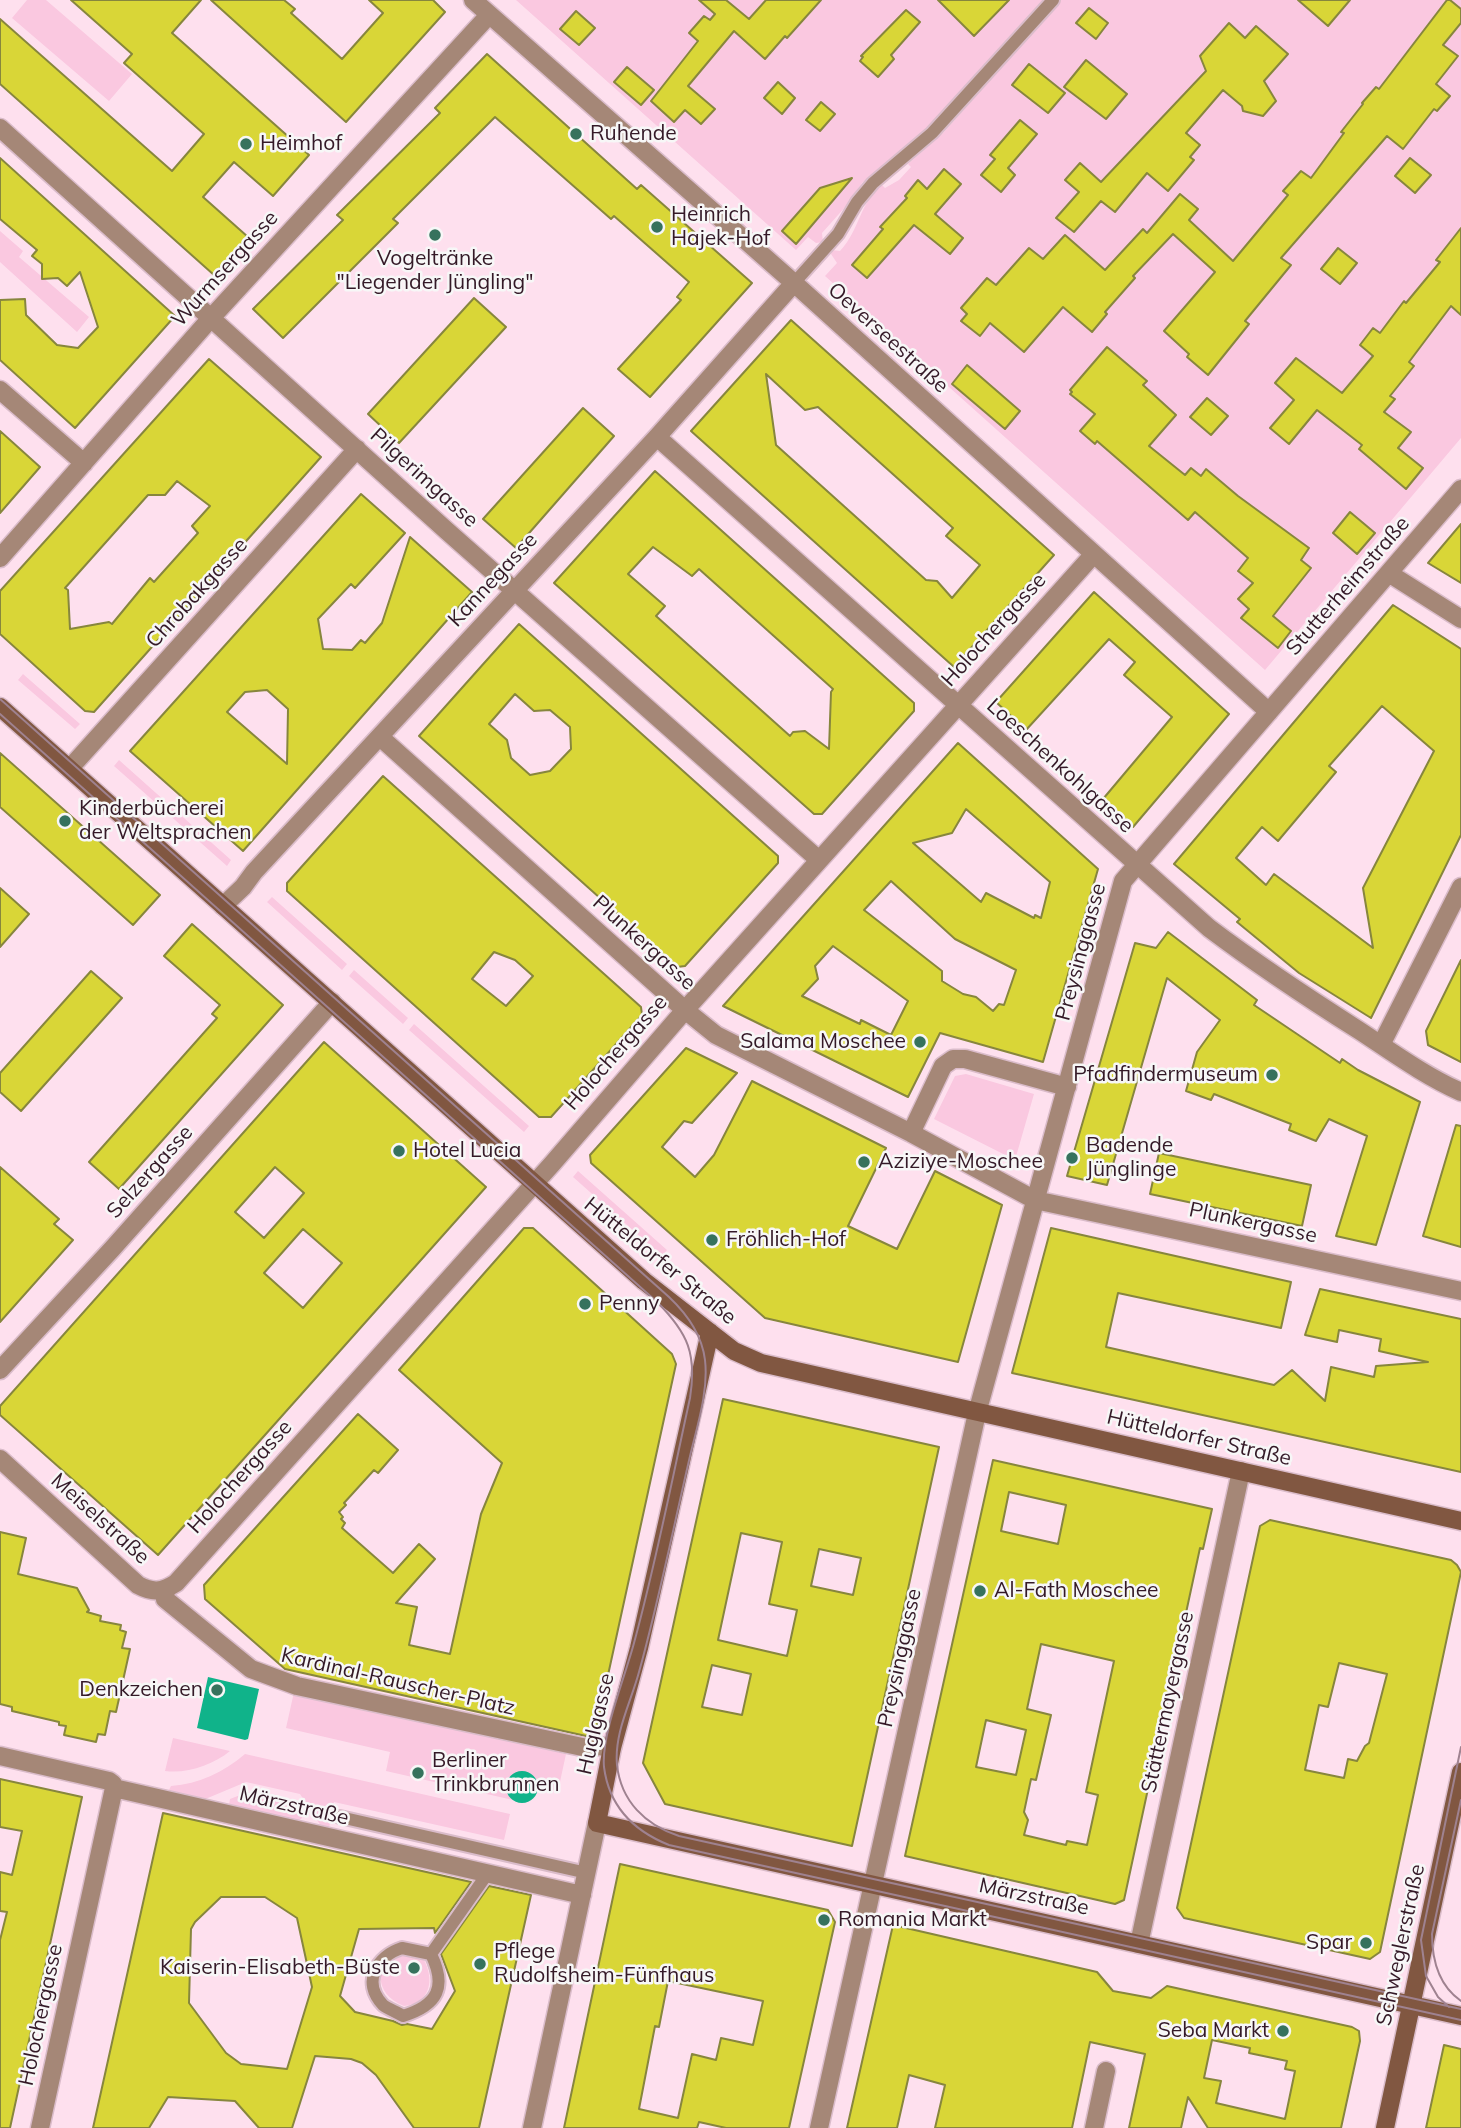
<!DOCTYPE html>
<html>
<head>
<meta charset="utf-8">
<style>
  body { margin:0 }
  canvas { display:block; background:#fee0ee }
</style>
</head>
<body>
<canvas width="1461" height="2128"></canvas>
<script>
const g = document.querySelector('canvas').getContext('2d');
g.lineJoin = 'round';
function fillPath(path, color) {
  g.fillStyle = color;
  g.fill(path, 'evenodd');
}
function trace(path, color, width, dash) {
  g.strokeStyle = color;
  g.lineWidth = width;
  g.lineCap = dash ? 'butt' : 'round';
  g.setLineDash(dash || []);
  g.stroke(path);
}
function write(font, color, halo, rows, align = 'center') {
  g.font = font + ' Mulish,sans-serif';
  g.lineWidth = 5;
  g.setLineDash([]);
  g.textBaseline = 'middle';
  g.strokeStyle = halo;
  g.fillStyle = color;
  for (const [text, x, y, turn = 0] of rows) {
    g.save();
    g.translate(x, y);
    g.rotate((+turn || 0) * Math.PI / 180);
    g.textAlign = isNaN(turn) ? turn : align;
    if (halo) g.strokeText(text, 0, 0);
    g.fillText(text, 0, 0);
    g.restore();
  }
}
fillPath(new Path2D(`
  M27 0H46L132 74 109 101 12 18Z
  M516 0H1043L928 128 862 183 847 205 822 233 823 242 816 243 808 237 796 250Z
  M1061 0H1461V438L1265 670 825 276 837 263 831 254 832 250 840 251C861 228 858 205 882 185L885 188 899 180 911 167 908 164 944 132Z
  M0 231 23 251 19 257 89 317 77 332 0 262Z
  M23 674 80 724 75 729 18 680Z
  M119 760 231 860 227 866 114 766Z
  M272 897 347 964 342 970 267 902Z
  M354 970 408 1018 403 1024 349 976Z
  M414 1024 529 1126 524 1132 409 1030Z
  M966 1074 1034 1094 1015 1160 934 1119 955 1076Z
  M578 1171 667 1250 662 1256 573 1177Z
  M294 1692 566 1754 558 1791 538 1786 536 1780 511 1776 506 1787 513 1800 386 1771 390 1752 286 1728Z
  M173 1738 230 1751C213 1765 187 1774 165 1771Z
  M245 1754 510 1814 504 1840 334 1802 329 1828 321 1826 300 1794 246 1782 203 1800 169 1790 171 1786C199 1784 224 1772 245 1754Z
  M248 1792C267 1797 297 1796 302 1818L298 1821 229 1805 230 1799Z
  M407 1954 423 1958C435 1979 431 2003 404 2006 373 1994 372 1960 407 1954Z`), '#fac8e0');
fillPath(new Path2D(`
  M208 1677 259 1689 248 1739 245 1740 197 1728Z
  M506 1787a16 16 0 1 1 32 0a16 16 0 1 1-32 0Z`), '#10b38a');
const building = new Path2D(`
  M71 0H201L172 33 309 155 273 196 234 162 203 197 248 237 214 275 0 84V19L172 171 204 134 124 63 132 54Z
  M211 0H284L295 9 291 13 342 59 383 13 369 0H433L445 12 346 122Z
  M699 0H726L749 19 766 0H821L787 38 785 36 765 59 734 31 688 86 715 109 701 124 685 110 674 122 651 101 698 41 689 33 704 16 710 20 715 14Z
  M938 0H1009L974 36Z
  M1298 0H1350L1328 26Z
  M1447 0H1450L1461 9V23L1443 45 1458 56 1436 84 1450 96 1437 111 1434 109 1403 149 1387 136 1281 258 1291 265 1245 321 1249 324 1208 375 1187 357 1189 354 1164 331 1215 272 1173 234 1133 276 1135 278 1105 312 1107 314 1092 332 1063 307 1024 352 990 323 980 336 961 321 967 314 961 308 987 278 996 285 1029 248 1043 259 1065 235 1105 270 1143 229 1147 233 1180 194 1198 209 1189 220 1233 261 1288 195 1283 191 1301 171 1311 178 1344 133 1341 132 1363 104 1362 103 1376 87 1379 89Z
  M1089 8 1108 23 1096 39 1076 23Z
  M906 10 920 22 891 55 894 59 878 77 860 61 863 57 861 56Z
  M576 11 595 28 579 45 560 29Z
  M1229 23 1245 38 1256 26 1288 54 1264 81 1276 101 1263 116 1243 111 1242 106 1223 90 1186 133 1200 145 1190 157 1194 160 1168 191 1147 173 1115 212 1101 201 1074 232 1056 218 1079 192 1065 180 1080 163 1101 182 1206 71 1200 56Z
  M487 54 637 189 641 185 752 283 650 397 618 369 681 300 677 297 689 282 614 216 611 219 495 117 393 219 398 223 283 338 253 309 343 220 337 215 440 113 435 108Z
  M1086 60 1127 94 1106 119 1064 87Z
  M1029 64 1065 93 1048 113 1012 85Z
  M627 67 654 90 641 105 614 82Z
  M778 82 795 98 782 114 764 98Z
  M821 102 835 114 820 131 806 120Z
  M1020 120 1037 134 1008 168 1015 175 1001 192 981 175 995 159 990 155Z
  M0 158 175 316 75 428 0 360V300L25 299 26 315 57 345 78 348 98 327 80 272 67 286 58 278 42 279V264L32 256 37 250 0 219Z
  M1410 158 1431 175 1415 193 1395 176Z
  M944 169 961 184 935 214 963 238 950 254 914 225 867 278 852 265 883 229 880 227 907 198 905 196 918 180 927 189Z
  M852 178 796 244 782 231 820 188Z
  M1461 228V315L1451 306 1409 362 1414 366 1390 396 1395 399 1384 412 1411 432 1398 448 1423 468 1406 489 1359 449 1362 445 1317 410 1289 444 1270 428 1294 400 1275 383 1296 358 1342 393 1373 356 1360 345 1373 328 1380 333 1404 301 1406 303 1440 262 1436 260Z
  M1338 248 1357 263 1340 284 1321 269Z
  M474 298 506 327 399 443 368 414Z
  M791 320 1054 555 954 667 691 431ZM766 374 805 410 818 407 953 528 946 536 980 565 952 598 937 581 926 580 776 445Z
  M1107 347 1147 381 1143 385 1176 415 1149 446 1185 475 1191 468 1201 476 1206 469 1238 496 1309 548 1301 560 1311 568 1273 616 1291 631 1278 648 1241 618 1249 609 1238 599 1253 583 1238 571 1248 558 1195 512 1188 520 1097 441 1095 444 1080 431 1095 414 1070 394 1072 392 1070 390Z
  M209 359 321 457 94 712 85 711 0 634V591ZM177 481 210 506 192 526 198 533 154 582 150 578 112 624 109 622 70 629 68 590 65 588 148 495H165Z
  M967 365 1020 411 1005 429 952 384Z
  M1207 398 1228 416 1211 435 1190 417Z
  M583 408 614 436 516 548 483 519Z
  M0 431 40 467 0 513Z
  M655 471 914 703V711L822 814H814L554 583ZM653 547 692 576 699 569 833 689 831 692 829 749 805 731 793 732 790 736 656 616 665 606 628 574Z
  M361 494 405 533 355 588 351 584 318 619 323 649 352 650 361 640 365 643 382 623 410 537 472 592 243 851 130 751ZM267 690 288 709 287 764 227 712 245 692Z
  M1350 512 1375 533 1357 554 1333 533Z
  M1461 524V583L1428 563Z
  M1094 592 1229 714 1133 827 1103 799 1172 717 1124 675 1135 662 1109 639 1026 730 996 702Z
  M1393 605 1461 649V835L1371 1018 1299 973 1237 922 1240 919 1174 864ZM1382 706 1434 751 1363 888 1373 948 1274 874 1266 885 1236 858 1262 827 1278 841 1336 772 1329 766Z
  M519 624 778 856V863L685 966 677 967 419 736ZM515 694 534 711 550 710 570 727 571 749 550 771 530 775 511 758 507 740 489 724Z
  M958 743 1098 869 1043 1062 940 1033 908 1097 723 1006ZM966 809 1050 882 1041 918 1035 915 1034 918 986 893 981 902 913 843 952 833ZM891 881 955 939 1016 970 1004 1005 999 1004 993 1011 976 997 963 994 942 981V971L864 910ZM833 946 908 1001 891 1035 861 1020 860 1024 802 996 818 979 815 966Z
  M0 753 160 895 133 925 0 807Z
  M383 776 641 1007 642 1015 551 1117H539L287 891V883ZM494 952 515 960 533 976 506 1006 472 979Z
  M0 888 29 914 0 947Z
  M192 924 283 1005 119 1189 89 1162 217 1018 212 1014 220 1005 164 956Z
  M1168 932 1257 1000 1254 1005 1340 1063 1342 1059 1358 1070 1420 1102 1376 1245 1336 1236 1367 1136 1329 1119 1316 1141 1289 1130 1291 1124 1214 1094 1211 1100 1186 1091 1197 1052 1220 1020 1167 978 1107 1185 1067 1176 1135 943 1156 948Z
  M1461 960V1062L1428 1045 1426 1031Z
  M91 971 122 998 21 1111 0 1092V1073Z
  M324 1042 486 1187 158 1555 0 1415V1406ZM275 1167 304 1193 264 1238 235 1212ZM303 1229 342 1263 303 1308 264 1273Z
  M686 1048 737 1073 692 1123 684 1121 662 1147 695 1177 714 1155 752 1081 886 1148 848 1226 897 1249 935 1171 1002 1205 958 1362 765 1318 591 1163 590 1155Z
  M1456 1125 1461 1126V1247L1423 1236Z
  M1159 1153 1311 1185 1302 1226 1150 1194Z
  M0 1167 59 1219 54 1224 73 1240 0 1322Z
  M524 1228H533L672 1354 676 1364 596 1730 586 1736 285 1669 205 1599 204 1585 358 1414 398 1450 378 1473 374 1470 344 1503 346 1505 339 1512 343 1517 341 1519 345 1523 342 1528 393 1573 419 1544 435 1559 396 1603 417 1607 409 1645 450 1654 481 1514 502 1463 399 1370Z
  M1051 1228 1291 1282 1281 1328 1118 1293 1106 1347 1274 1385 1292 1370 1325 1401 1331 1367 1374 1377 1376 1366 1428 1362 1379 1351 1381 1339 1339 1330 1337 1342 1305 1335 1320 1289 1461 1319V1472L1012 1373Z
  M723 1399 939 1447 852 1846 665 1804 643 1763ZM741 1533 782 1542 769 1604 797 1610 787 1656 718 1640ZM819 1549 861 1558 853 1595 811 1586ZM712 1665 751 1674 742 1715 702 1707Z
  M993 1460 1212 1509 1203 1549 1200 1548 1124 1900 1115 1904 905 1856ZM1009 1492 1066 1505 1058 1544 1001 1531ZM1041 1644 1114 1661 1086 1792 1098 1795 1087 1845 1067 1841 1066 1845 1024 1835 1028 1820 1024 1812 1031 1779 1036 1780 1051 1715 1027 1709ZM986 1720 1026 1730 1016 1775 976 1767Z
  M1270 1520 1451 1560 1457 1565 1461 1572 1380 1952 1370 1959 1184 1918 1177 1908 1260 1526ZM1339 1663 1387 1674 1369 1743 1365 1746 1357 1761 1348 1759 1344 1778 1305 1770 1319 1705 1328 1707Z
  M0 1532 26 1538 18 1574 77 1588 89 1610 87 1612 101 1616 100 1621 121 1625 120 1630 126 1632 122 1648 130 1649 116 1712 110 1711 105 1735 98 1734 96 1742 64 1735 66 1726 59 1725V1722L12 1711V1707L0 1704Z
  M0 1779 82 1797 10 2128H0V1940L7 1912 0 1911V1872L12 1875 22 1831 0 1827Z
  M163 1813 471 1882 435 1933 434 1928 359 1929 340 1996 355 2012 393 2021 402 2025 407 2024 432 2029 455 1991 441 1954 489 1886 531 1895 479 2128H414L376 2075 362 2063 351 2059 315 2056 292 2128H259L235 2101 168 2097 149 2128H93ZM221 1897H265L297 1918 312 1987 287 2069 241 2064 226 2053 189 2003 191 1929 195 1922Z
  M620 1864 828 1910 835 1922 789 2128H726L699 2122 697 2128H564ZM668 1981 763 2001 753 2045 721 2038 716 2060 692 2054 678 2118 639 2109 655 2026 659 2027Z
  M893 1925 1097 1972 1113 1991 1151 1998 1167 1986 1352 2027 1359 2031 1360 2041 1341 2128H1208L1188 2097 1181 2128H1129L1145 2054 1090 2042 1072 2128H935L945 2085 909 2075 897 2128H847ZM1212 2040 1250 2048 1249 2053 1287 2061 1285 2069 1295 2071 1285 2119 1216 2103 1221 2081 1204 2078Z
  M1444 2045 1461 2049V2128H1426Z`);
fillPath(building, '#d9d637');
trace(building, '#87863d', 2);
const lane = new Path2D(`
  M794 283 838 234 857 202 873 183 932 133 1053 0
  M340 1817 587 1873
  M402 1948 431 1954C447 1987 438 2005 403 2016 397 2012 388 2009 383 2005 361 1982 377 1956 402 1948Z
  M431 1954 488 1873`);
const street = new Path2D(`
  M473 0 794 283 1269 712
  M0 128 447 531 819 860
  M0 390 84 463
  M657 437 1209 928C1258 965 1308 998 1360 1031 1392 1052 1425 1076 1461 1092
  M0 558 211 318 489 15
  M1390 574 1461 619
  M380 737 685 1010 716 1035 911 1133 1035 1200 1461 1291
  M70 768 357 449
  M223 906 243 887 254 872 657 437 794 283
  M1381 1045 1461 887
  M911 1133 943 1066 953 1059H965L1067 1087
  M0 1370 112 1249 332 1002
  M0 1459 138 1585C153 1593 162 1592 176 1583L552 1164 685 1010 1093 555
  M166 1590 165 1599 251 1669 297 1686 587 1748 599 1746 612 1748
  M0 1756 109 1781 113 1784 114 1788 582 1895
  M1139 1944 1241 1471
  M40 2128 114 1788
  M532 2128 597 1823
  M819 2128 977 1413 1123 881 1461 489
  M1094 2128 1106 2071`);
const secondary = new Path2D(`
  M0 707 644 1281 734 1351 761 1363 1461 1521
  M710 1332 639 1648 612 1748 597 1823 1461 2016
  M1385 2128 1461 1772`);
trace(lane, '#dabcca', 16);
trace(street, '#dabcca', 21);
trace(secondary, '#dabcca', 21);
trace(lane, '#a58777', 12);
trace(street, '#a58777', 18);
trace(secondary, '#815741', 18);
trace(new Path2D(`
  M0 699 669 1297C687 1314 702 1335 705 1360 709 1394 695 1432 688 1465 672 1534 658 1604 639 1672 631 1702 614 1733 617 1765 621 1801 645 1825 679 1836L1461 2009
  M0 714 657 1302C688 1333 697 1354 690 1398 672 1480 656 1563 634 1643 625 1677 601 1735 604 1767 609 1806 634 1831 669 1845L1461 2020
  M1461 1800 1432 1934C1432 1960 1438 1985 1461 2001
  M1449 2007 1438 1997 1426 1976 1421 1940 1461 1747`), '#9f8290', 2);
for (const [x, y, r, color] of [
  [576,134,7,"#36725d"],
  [246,144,7,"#36725d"],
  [657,227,7,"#36725d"],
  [435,235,7,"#36725d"],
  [65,821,7,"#36725d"],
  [920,1042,7,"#36725d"],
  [1272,1075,7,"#36725d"],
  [399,1151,7,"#36725d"],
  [1072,1158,7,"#36725d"],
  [864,1162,7,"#36725d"],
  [712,1240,7,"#36725d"],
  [585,1304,7,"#36725d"],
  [980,1591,7,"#36725d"],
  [217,1690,7,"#36725d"],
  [418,1773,7,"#36725d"],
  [824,1920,7,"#36725d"],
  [1366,1943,7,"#36725d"],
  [480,1964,7,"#36725d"],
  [414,1968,7,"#36725d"],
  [1283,2031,7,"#36725d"]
]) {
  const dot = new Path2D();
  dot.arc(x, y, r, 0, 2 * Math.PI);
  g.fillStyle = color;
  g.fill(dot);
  trace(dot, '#f7f7f7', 2.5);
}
write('21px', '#341927', '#f7f7f7', [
  ["Ruhende",590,134],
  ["Heimhof",260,144],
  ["Heinrich",671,215],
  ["Hajek-Hof",671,239],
  ["Vogeltränke",435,259,"center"],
  ["\"Liegender Jüngling\"",435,283,"center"],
  ["Kinderbücherei",79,809],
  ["der Weltsprachen",79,833],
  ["Salama Moschee",906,1042,"right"],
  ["Pfadfindermuseum",1258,1075,"right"],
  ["Badende",1086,1146],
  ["Jünglinge",1086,1170],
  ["Hotel Lucia",413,1151],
  ["Aziziye-Moschee",878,1162],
  ["Fröhlich-Hof",726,1240],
  ["Penny",599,1304],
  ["Al-Fath Moschee",994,1591],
  ["Denkzeichen",203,1690,"right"],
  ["Berliner",432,1761],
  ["Trinkbrunnen",432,1785],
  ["Romania Markt",838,1920],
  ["Spar",1352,1943,"right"],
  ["Pflege",494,1952],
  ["Rudolfsheim-Fünfhaus",494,1976],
  ["Kaiserin-Elisabeth-Büste",400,1968,"right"],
  ["Seba Markt",1269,2031,"right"]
], 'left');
write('21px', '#341927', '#f7f7f7', [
  ["Wurmsergasse",225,269,-48],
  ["Oeverseestraße",888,338,42],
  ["Pilgerimgasse",424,478,42],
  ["Kannegasse",493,580,-47],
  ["Stutterheimstraße",1348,586,-49],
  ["Chrobakgasse",197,593,-48],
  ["Holochergasse",994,630,-48],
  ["Loeschenkohlgasse",1060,766,42],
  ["Plunkergasse",644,943,42],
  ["Preysinggasse",1081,952,-75],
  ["Holochergasse",616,1053,-49],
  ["Selzergasse",150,1172,-48],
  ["Plunkergasse",1253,1223,12],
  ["Hütteldorfer Straße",660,1261,39],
  ["Hütteldorfer Straße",1199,1438,13],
  ["Holochergasse",240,1477,-48],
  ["Meiselstraße",100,1519,42],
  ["Preysinggasse",900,1658,-78],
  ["Kardinal-Rauscher-Platz",398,1682,13],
  ["Stättermayergasse",1168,1702,-78],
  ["Huglgasse",596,1724,-77],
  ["Märzstraße",294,1806,13],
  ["Märzstraße",1034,1897,12],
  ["Schweglerstraße",1401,1945,-78],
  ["Holochergasse",41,2015,-78]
]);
</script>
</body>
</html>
